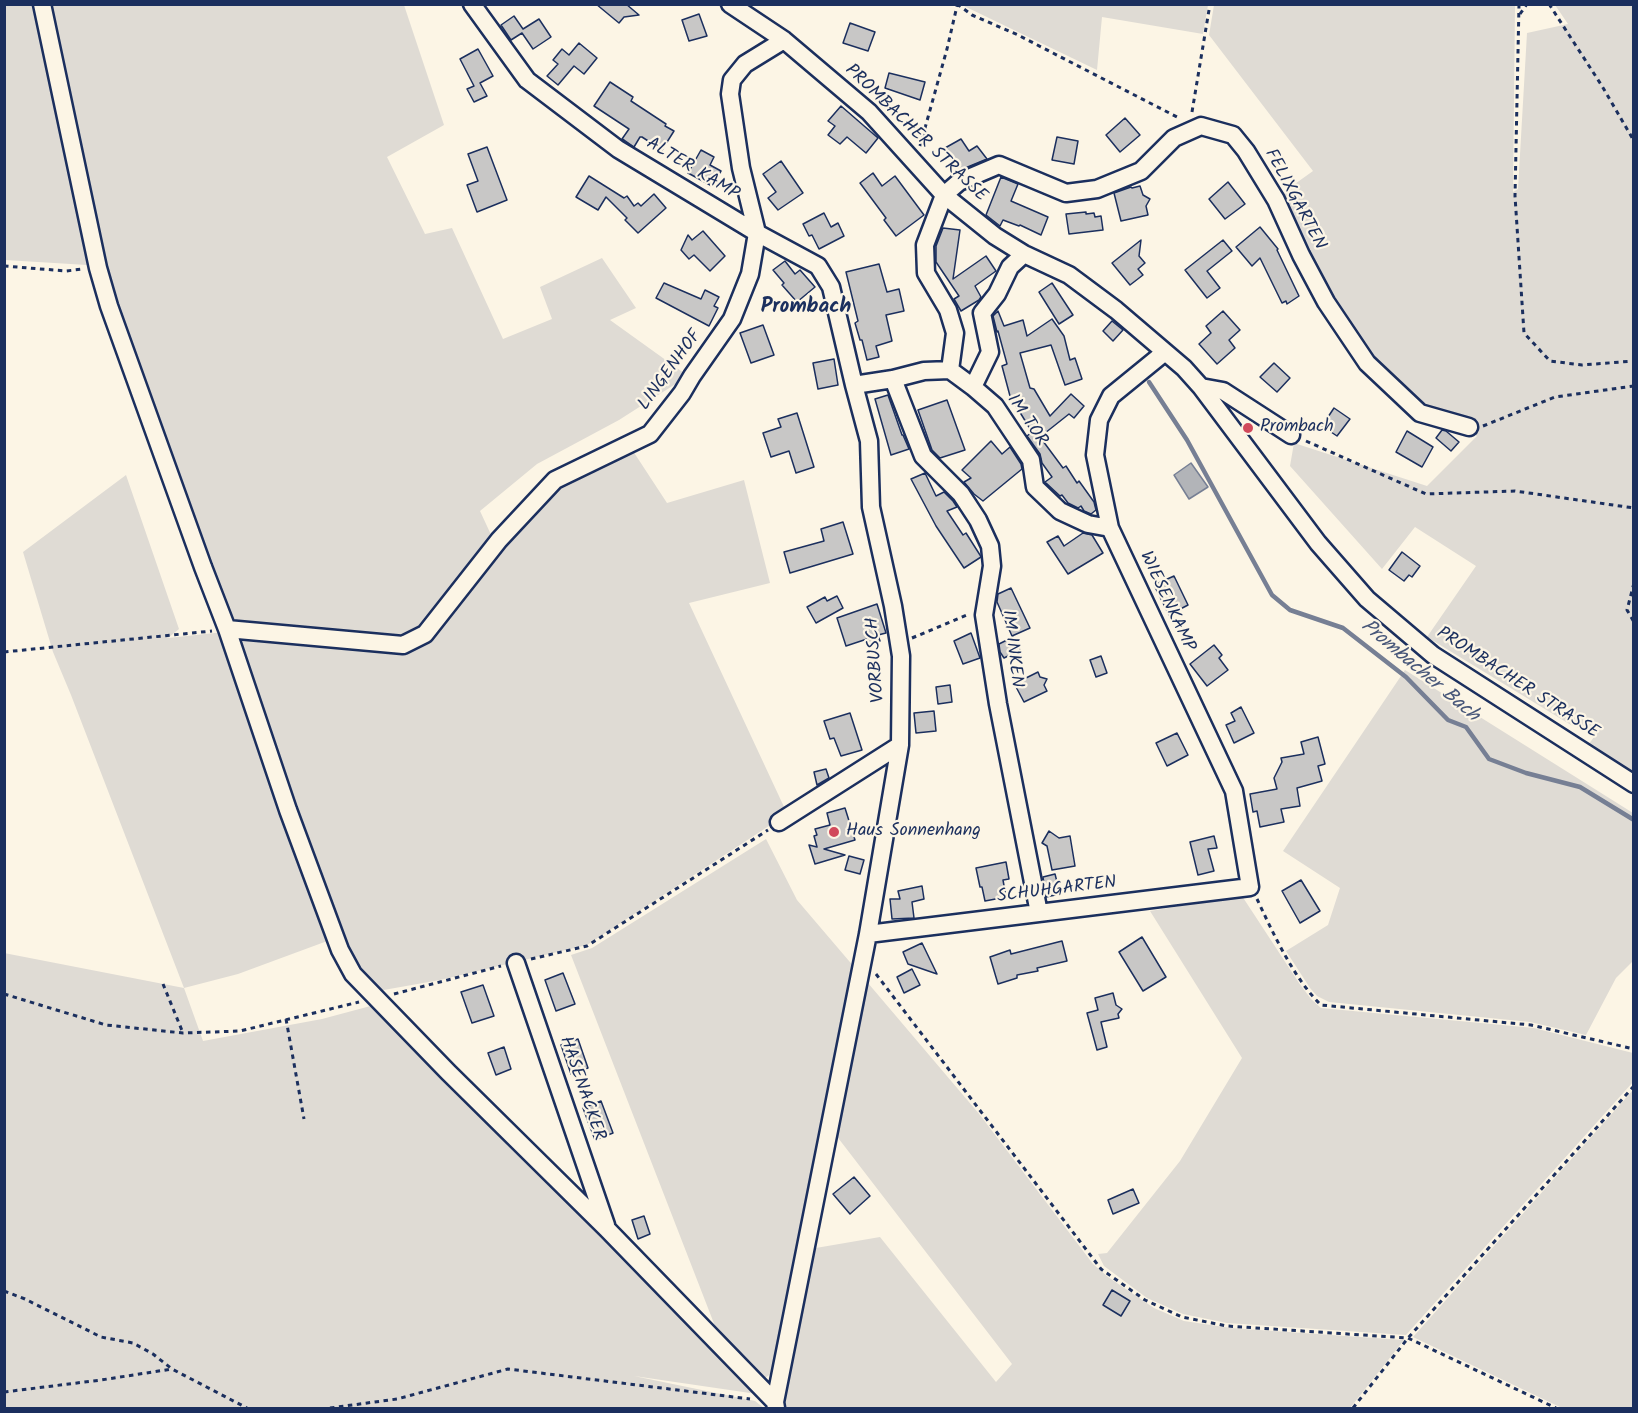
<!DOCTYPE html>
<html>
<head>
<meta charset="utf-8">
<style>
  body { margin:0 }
  #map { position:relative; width:1638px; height:1413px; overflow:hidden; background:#fcf5e5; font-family:Kalam,sans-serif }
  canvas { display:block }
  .frame { position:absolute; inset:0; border:6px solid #1b2f5e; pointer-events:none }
</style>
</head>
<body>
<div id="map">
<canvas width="1638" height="1413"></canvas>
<div class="frame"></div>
</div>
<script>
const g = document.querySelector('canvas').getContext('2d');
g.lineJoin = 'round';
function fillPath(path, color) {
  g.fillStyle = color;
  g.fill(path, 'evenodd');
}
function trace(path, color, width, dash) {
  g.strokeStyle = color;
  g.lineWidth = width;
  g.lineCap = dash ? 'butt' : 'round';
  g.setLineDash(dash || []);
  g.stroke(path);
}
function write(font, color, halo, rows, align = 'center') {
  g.font = font + ' Kalam,sans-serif';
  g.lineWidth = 4.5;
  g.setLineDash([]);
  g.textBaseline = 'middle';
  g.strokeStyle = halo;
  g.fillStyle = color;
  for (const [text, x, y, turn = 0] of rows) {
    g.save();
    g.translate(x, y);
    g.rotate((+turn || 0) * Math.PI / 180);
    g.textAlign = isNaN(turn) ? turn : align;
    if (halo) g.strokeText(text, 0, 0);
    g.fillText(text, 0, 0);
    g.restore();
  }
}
fillPath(new Path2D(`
  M4 5H38L92 261 87 265 5 260Z
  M48 5H404L444 125 387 157 425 234 452 228 503 339 552 319 540 287 602 258 636 308 610 320 688 376 619 420 537 464 480 511 493 539 423 631 401 640 231 624 113 303Z
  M964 5V4L1208 5 1203 34 1102 17 1097 70 964 6Z
  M1214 5H1515L1513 192 1518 189 1527 33 1568 24 1555 5H1633V774L1589 744 1596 734 1571 725 1427 637 1476 566 1415 527 1382 569 1290 466 1294 443 1427 486 1477 436 1419 406 1372 357 1350 332 1278 196 1313 171 1209 35Z
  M631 448 667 503 744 480 770 583 689 603 785 809 778 820 587 945 440 980 378 991 346 957 238 640 242 636 405 647 558 482Z
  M126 475 179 629 168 638 224 632 330 940 238 974 184 988 203 1041 322 1019 378 1004 757 1394 634 1376 755 1401 764 1408H5L4 953 184 988 71 695 53 652 23 552Z
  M1405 670 1633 813V961L1616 978 1586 1035 1530 1022 1329 1002 1317 996 1310 988 1286 951 1328 925 1340 888 1283 851Z
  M766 839 797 900 855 968 772 1373 765 1378H757L720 1339 571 955 592 948Z
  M1242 896 1299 983 1311 999 1321 1008 1534 1028 1633 1053V1082L1406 1335 1227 1323 1183 1314 1147 1298 1104 1266 1098 1254 1107 1253 1180 1161 1242 1058 1150 911Z
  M862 976 980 1115 1093 1264 1108 1277 1154 1308 1184 1321 1231 1328 1404 1340 1350 1408H783L786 1386 810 1249 880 1237 996 1382 1012 1364 832 1130Z
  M1633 1090V1408H1562L1413 1337Z`), '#dfdbd4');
const water = new Path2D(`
  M1191 463 1208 487 1189 499 1174 475Z`);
fillPath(water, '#b2b4b8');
trace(water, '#767f94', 1.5);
trace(new Path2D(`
  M1149 382 1187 440 1272 595 1290 610 1343 628 1406 677 1448 720 1466 727 1489 759 1526 773 1580 787 1634 820`), '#767f94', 4.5);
const building = new Path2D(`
  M596 4H626L639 15 624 17 619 23Z
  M699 14 707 36 689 41 682 20Z
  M514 16 523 29 539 19 551 37 533 49 522 33 511 40 501 25Z
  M850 23 875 32 868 51 843 43Z
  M579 43 597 58 584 74 574 66 558 85 547 76 558 64 553 60 562 49 569 55Z
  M478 49 493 76 480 83 487 96 474 102 467 89 474 86 460 59Z
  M889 73 925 82 920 100 885 88Z
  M610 82 633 97 631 101 666 124 665 126 674 131 662 150 642 137H640L634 147 624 140 622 139 629 129 594 106Z
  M841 106 878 138 866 153 847 137 840 144 828 135 835 126 828 121Z
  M1125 118 1140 135 1120 152 1106 135Z
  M1057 137 1078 141 1074 164 1052 160Z
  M961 139 969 151 977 146 987 159 958 171 945 148Z
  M487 147 507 200 477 212 467 185 478 181 468 154Z
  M701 150 714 157 710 165 721 171 712 186 688 173Z
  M781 161 803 193 778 210 768 198 776 192 763 174Z
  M873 173 882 186 895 176 924 215 896 236 884 220 886 218 860 183Z
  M589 176 624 198 627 196 634 206 638 203 641 206 654 194 666 208 638 233 625 220 627 218 606 197 598 210 576 197Z
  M1001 177 1018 184 1011 201 1048 217 1041 235 1020 225 1019 226 1003 220 1000 226 986 215Z
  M1228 182 1245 204 1225 219 1209 199Z
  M1140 186 1143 195 1150 199 1146 206 1148 215 1121 221 1114 193 1131 187 1132 188Z
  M1086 212V214L1094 213 1095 217 1101 216 1103 230 1069 234 1066 214Z
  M824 213 831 227 838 223 844 236 819 249 812 235 809 236 803 224Z
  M1260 227 1278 249 1277 250 1299 296 1287 304 1286 301 1282 303 1260 258 1252 266 1236 247Z
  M943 228 960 230 953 279 986 256 996 271 975 286 981 297 979 300 961 311 954 299 959 296 936 262V246Z
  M703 231 725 256 710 271 694 255 689 259 681 250 688 235 692 240Z
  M1141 240 1139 256 1145 263 1138 269 1143 275 1130 285 1112 263Z
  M1223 240 1232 251 1207 271 1220 288 1207 298 1185 270Z
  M785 261 795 274 800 270 815 287 797 302 782 285 784 283 773 270Z
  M879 264 887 292 899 289 904 311 886 315 892 341 876 346 879 357 867 360 862 340H860L855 323 858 321 846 272Z
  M664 283 701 299 705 290 719 297 714 306 718 308 709 326 656 298Z
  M1052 283 1073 315 1059 324 1039 292Z
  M998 311 1004 326 1023 320 1027 336 1052 319 1064 336 1070 360 1075 358 1082 379 1065 385 1051 345 1020 353 1030 388 1034 389 1050 416 1071 394 1084 406 1074 418 1069 414 1040 437 1063 468 1066 466 1077 483 1079 481 1094 502 1096 510 1091 514 1084 511 1081 506 1078 508 1068 503 1062 495 1060 496 1045 482 1052 477 1042 463 1040 454 1027 436 1032 432 1010 396 1002 366 1007 364 998 331 997 332 993 316Z
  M1223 311 1240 330 1229 340 1235 348 1217 364 1199 344 1211 333 1206 326Z
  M1112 321 1123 330 1113 341 1103 331Z
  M763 325 774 355 751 363 740 333Z
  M834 359 838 385 818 389 813 363Z
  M1274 363 1290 378 1277 392 1260 377Z
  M888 395 902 435H903L909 449 891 455 875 399Z
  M947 400 965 450 940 458 932 450 918 410Z
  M1334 408 1350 419 1337 436 1322 426Z
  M797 413 814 467 796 473 789 451 771 457 763 433 781 427 778 419Z
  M1442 430 1446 431 1459 442 1451 451 1436 438Z
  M1407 431 1433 447 1422 467 1396 452Z
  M991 441 1002 454 1010 447 1021 464 1022 469 983 501 974 494 964 482 971 478 962 470Z
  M925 473 936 496 944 492 953 501 957 507 947 511 963 535 966 533 980 555 981 557 964 568 936 526 911 479Z
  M843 522 853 554 790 573 784 552 824 541 821 529Z
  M1083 533 1092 535 1103 553 1068 574 1047 542 1058 536 1064 546Z
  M1402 552 1420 566 1412 577 1409 575 1404 581 1389 570Z
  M1174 576 1188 605 1169 615 1154 585Z
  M1011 588 1030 628 1012 636 997 602 998 594Z
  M837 596 843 608 816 623 807 607 825 597 827 601Z
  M877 604 886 633 878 635 880 641 869 645 867 639 846 646 837 618Z
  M971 633 980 658 963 664 954 641Z
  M1013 637 1020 650 1004 658 1000 652 999 644Z
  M1214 645 1222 655 1219 658 1228 670 1207 686 1190 664Z
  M1101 656 1107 673 1096 677 1090 660Z
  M1038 672 1040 677 1047 679 1044 685 1047 691 1024 702 1015 685 1021 682 1020 681Z
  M950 685 952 702 938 704 936 687Z
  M1241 707 1254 733 1234 743 1226 725 1235 721 1231 713Z
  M934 711 936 731 916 733 914 713Z
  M850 713 862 750 841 756 834 738 830 739 824 721Z
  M1177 733 1188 755 1167 766 1156 743Z
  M1318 737 1325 764 1318 766 1322 781 1297 788 1300 806 1281 809 1284 822 1260 827 1257 811 1253 812 1250 794 1277 789 1274 778 1282 762 1281 758 1304 754 1301 742Z
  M826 769 829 778 817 785 814 772Z
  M845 808 855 840 824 849 845 855 815 864 809 845 817 847 814 836 817 835 815 829 830 825 827 813Z
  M1049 831 1059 838 1070 836 1075 866 1052 870 1047 846 1042 843Z
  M1214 836 1217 848 1208 849 1214 871 1198 875 1190 842Z
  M849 856 864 860 860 874 845 870Z
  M1006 862 1009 879 1003 880 1006 897 985 901 982 887H980L976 868Z
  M1055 874 1060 894 1046 897 1043 877Z
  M1301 880 1320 911 1300 923 1282 891Z
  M922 886 924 899 912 902 914 918 892 919 890 899H900L898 891Z
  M1142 937 1166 977 1143 991 1119 952Z
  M1062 941 1067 961 1037 968 1038 971 1017 975V978L998 984 990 957 1010 950 1011 954Z
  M922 943 937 974 908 964 903 952Z
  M912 969 920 985 904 993 897 977Z
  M563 973 575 1004 556 1011 545 980Z
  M483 985 494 1016 472 1023 461 992Z
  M1113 993 1116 1005 1122 1009 1118 1014 1119 1018 1101 1022 1107 1047 1097 1050 1087 1013 1098 1010 1095 998Z
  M578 1039 588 1068 571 1074 561 1045Z
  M504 1047 511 1069 496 1075 488 1053Z
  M601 1101 613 1133 595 1140 583 1108Z
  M854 1177 870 1196 850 1214 833 1194Z
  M1133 1189 1139 1203 1113 1214 1108 1200Z
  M644 1216 650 1234 638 1239 632 1220Z
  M1112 1290 1130 1301 1121 1316 1103 1305Z`);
fillPath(building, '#c8c7c6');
trace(building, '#1b2f5e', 1.5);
const minor = new Path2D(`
  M42 4 98 268 109 306 203 567 227 629 288 810 340 950 353 974 448 1072 607 1229 775 1402
  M472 4 527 80 618 149 757 233 818 266 831 287 854 385 869 441 871 507 893 606 901 656 900 745 868 934 775 1402 776 1408
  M730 4 784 40 869 112 944 195 995 236 1024 254 1069 275 1116 310 1184 368 1201 387 1318 543 1367 599 1433 655 1634 784
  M950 370 955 333 948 310 926 273 925 245 944 195 959 182 999 165 1066 193 1097 189 1141 171 1174 138 1201 126 1233 135 1246 151 1276 200 1301 255 1326 302 1367 363 1420 413 1469 427
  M893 379 923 456 961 494 978 520 990 546 992 566 984 615 998 704 1039 913
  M854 385 893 379 924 371 950 370 973 387 995 406 1031 460 1035 487 1060 511 1088 524 1110 528
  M973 387 990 352 982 313 997 294 1010 267 1024 254
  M1201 387 1223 391 1291 435
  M227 629 403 645 425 634 499 540 555 480 650 434 682 393 692 376 732 319 750 274 757 233 741 168 730 94 732 80 745 64 784 40
  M779 822 900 745
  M868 934 1250 887 1234 791 1110 528 1095 455 1099 420 1111 396 1165 352
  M516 963 606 1225`);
trace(minor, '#1b2f5e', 21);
trace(new Path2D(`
  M957 4 972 15 1018 35 1179 118
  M1519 4 1515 196 1524 333 1550 361 1582 365 1634 361
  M1549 4 1602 86 1634 141
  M1520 14 1527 4
  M1192 112 1210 4
  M920 146 947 49 957 6
  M4 266 66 271 83 269
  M1483 426 1555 397 1634 386
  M1306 441 1426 494 1515 491 1634 508
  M1634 583 1627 610 1634 622
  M912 638 969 614
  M4 652 212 631
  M1257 899C1273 933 1294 979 1321 1005L1531 1025 1634 1049
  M531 959 587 946 768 830
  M876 974 1101 1269 1145 1300 1182 1317 1227 1326 1408 1338 1556 1408
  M163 984 183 1033
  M4 994 106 1025 183 1033 240 1031 359 1002
  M394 994 501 966
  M286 1019 304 1119
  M4 1291 25 1299 101 1337 133 1343 153 1354 172 1369 247 1408
  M4 1392 101 1380 172 1369
  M330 1408 397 1399 508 1369 750 1399
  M1353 1408 1408 1338 1634 1086`), '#1b2f5e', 3, [4.5, 4.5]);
trace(minor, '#fcf5e5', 16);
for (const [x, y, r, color] of [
  [1248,428,6,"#d1495b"],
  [834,832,6,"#d1495b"]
]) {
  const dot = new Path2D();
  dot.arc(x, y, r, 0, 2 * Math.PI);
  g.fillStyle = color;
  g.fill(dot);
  trace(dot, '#fcf5e5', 2);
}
write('18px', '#1b2f5e', '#fcf5e5', [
  ["PROMBACHER STRASSE",915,134,44],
  ["ALTER KAMP",692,170,31],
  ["FELIXGARTEN",1294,200,62],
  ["LINGENHOF",671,371,-54],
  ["IM TOR",1026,421,56],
  ["WIESENKAMP",1166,602,65],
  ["IM INKEN",1011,649,83],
  ["VORBUSCH",877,660,-94],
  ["PROMBACHER STRASSE",1517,684,33],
  ["SCHUHGARTEN",1057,891,-7],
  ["HASENACKER",581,1089,71]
]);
write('18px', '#1b2f5e', '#fcf5e5', [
  ["Prombach",1260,428],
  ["Haus Sonnenhang",846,832]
], 'left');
write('italic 20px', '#485779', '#fcf5e5', [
  ["Prombacher Bach",1419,672,40]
]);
write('bold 21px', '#1b2f5e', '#fcf5e5', [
  ["Prombach",806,308]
]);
</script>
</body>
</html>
